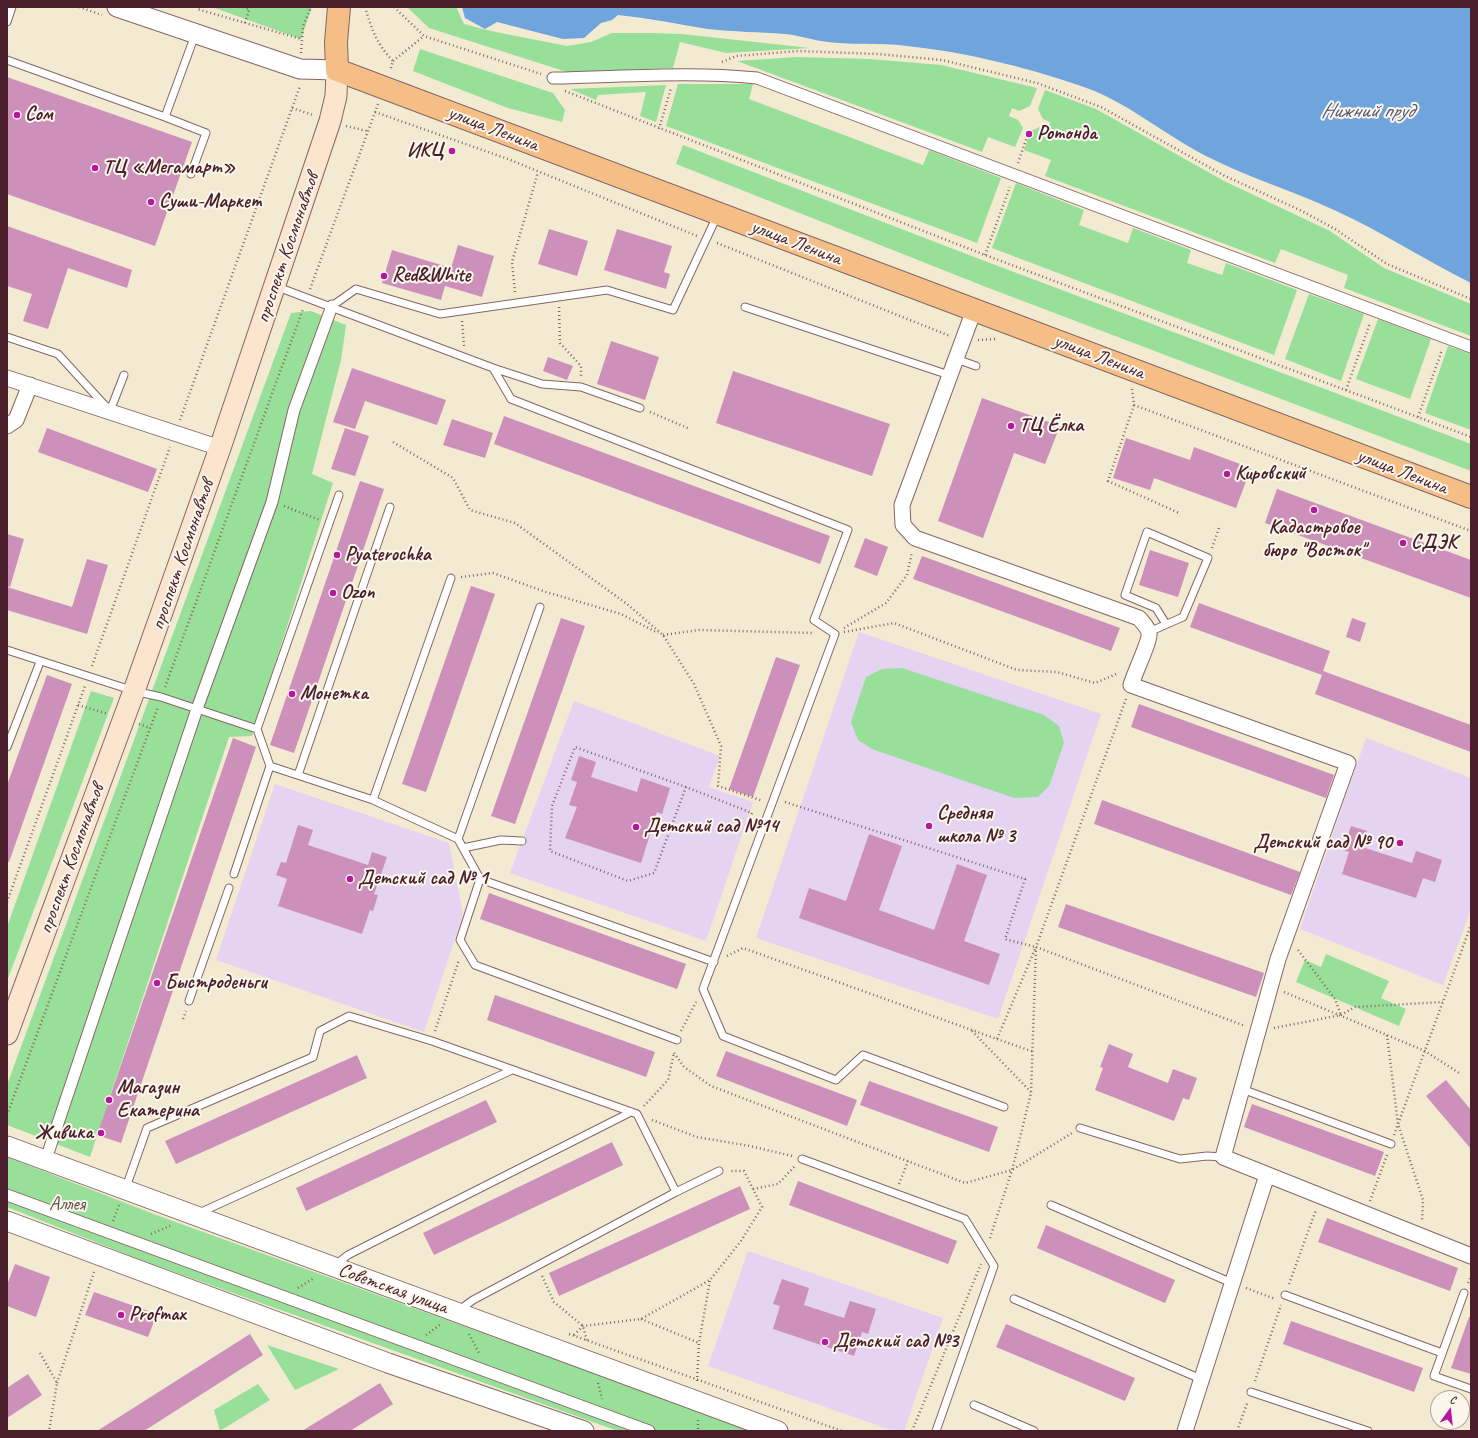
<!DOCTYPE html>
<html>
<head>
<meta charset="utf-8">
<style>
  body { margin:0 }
  #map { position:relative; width:1478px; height:1438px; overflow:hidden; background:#f3ead2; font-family:Caveat,sans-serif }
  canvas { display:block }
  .frame { position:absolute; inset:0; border:8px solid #4a1f2b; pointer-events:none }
  .north { position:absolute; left:1430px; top:1390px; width:40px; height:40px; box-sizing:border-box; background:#fbf7ec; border:1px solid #b4a19f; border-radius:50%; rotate:15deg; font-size:11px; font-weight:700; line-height:16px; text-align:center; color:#4a1f2b }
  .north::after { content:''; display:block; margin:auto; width:14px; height:18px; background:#b5179e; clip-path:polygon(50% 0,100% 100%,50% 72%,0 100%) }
</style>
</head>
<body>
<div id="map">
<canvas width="1478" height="1438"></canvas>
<div class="frame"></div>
<div class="north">С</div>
</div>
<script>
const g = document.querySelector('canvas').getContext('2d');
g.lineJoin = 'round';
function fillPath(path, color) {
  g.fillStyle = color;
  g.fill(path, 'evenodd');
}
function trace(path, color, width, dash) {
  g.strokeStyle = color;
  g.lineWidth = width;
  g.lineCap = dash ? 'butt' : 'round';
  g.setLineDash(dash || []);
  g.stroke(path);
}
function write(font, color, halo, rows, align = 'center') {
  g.font = font + ' Caveat,sans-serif';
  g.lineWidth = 4;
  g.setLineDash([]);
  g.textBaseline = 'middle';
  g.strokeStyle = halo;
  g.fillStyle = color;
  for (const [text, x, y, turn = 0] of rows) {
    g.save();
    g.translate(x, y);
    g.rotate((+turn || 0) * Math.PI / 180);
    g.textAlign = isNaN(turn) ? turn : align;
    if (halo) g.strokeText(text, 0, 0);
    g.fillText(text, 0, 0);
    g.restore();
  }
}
fillPath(new Path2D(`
  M859 632 1101 714 998 1019 756 938Z
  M574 701 720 756 709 787 753 802 706 941 510 873Z
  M1366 738 1471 778V909L1443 985 1300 929Z
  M275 784 449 843 463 914 424 1032 216 960Z
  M748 1251 943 1318 904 1431H894L708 1366Z`), '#e4d3f1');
fillPath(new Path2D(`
  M212 7H312L301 39Z
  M407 7H456L464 24 491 31 567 46 591 42 612 33H652L682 34 810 48 726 53 680 42 673 68 567 72 429 28Z
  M420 49 553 93 565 110 562 122 508 108 413 71Z
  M797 57 870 59 941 65 1037 88 1030 106 1019 111 1012 108 1009 116 1018 120 1023 128 1015 147 988 137 982 152 737 61Z
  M678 84H753L749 99 923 165 929 150 1001 178 977 243 666 126Z
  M666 85 656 122 640 116 646 92 598 95 596 100 570 89Z
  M1045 90 1096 109 1224 181 1330 231 1384 268 1471 304V336L1344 288 1348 275 1281 249 1275 263 1045 176 1051 160 1024 150 1031 131 1040 127 1048 130 1050 122 1043 119 1038 109Z
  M683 145 982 260 1471 444V471L986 287 676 164Z
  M1016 183 1084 210 1079 225 1128 243 1133 228 1191 250 1187 263 1222 275 1226 263 1297 290 1274 355 992 248Z
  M1309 294 1364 314 1341 381 1285 359Z
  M311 311 346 325 341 360 312 474 333 483 252 736 229 737 90 1157 7 1125V1085L291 313Z
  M1378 319 1431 339 1410 399 1356 379Z
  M1448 346 1471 354V430L1425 413Z
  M902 668 1044 715 1059 726 1064 743 1049 786 1038 797 1014 798 872 749 858 740 851 722 866 677 882 669Z
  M91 691 114 698 7 981V927Z
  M1326 954 1389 981 1381 998 1406 1009 1399 1026 1296 982 1305 960 1321 967Z
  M7 1157 159 1216 754 1431H618L141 1260 7 1207Z
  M267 1345 339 1369 295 1390Z
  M258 1384 270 1400 220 1431 214 1410Z`), '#98df99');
fillPath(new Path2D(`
  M462 7H1471V283C1424 260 1381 231 1334 210 1291 190 1246 177 1204 155 1162 133 1126 101 1081 86 1025 67 966 52 907 46 879 42 850 46 821 41 809 39 798 35 785 34 759 32 734 32 708 29 678 24 648 18 618 15L612 20 601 23 584 38 563 39 497 22 485 29 465 18Z`), '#70a4dd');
fillPath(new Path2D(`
  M7 77 192 142 155 246 7 194Z
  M7 226 132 270 127 288 68 268 48 329 23 321 32 294 7 286Z
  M549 229 588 241 577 276 538 264Z
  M617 229 672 246 664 272 670 274 666 289 604 270Z
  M458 245 494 256 482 297 445 286 441 300 382 283 392 250 451 268Z
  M611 341 659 357 645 400 597 384Z
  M548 357 573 366 567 380 543 371Z
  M352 368 446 400 437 425 365 401 355 429 333 422Z
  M733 371 890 424 872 476 716 423Z
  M982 398 1060 426 1045 464 1014 453 983 538 938 521Z
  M504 416 830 536 820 564 494 444Z
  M452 419 493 433 485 458 443 445Z
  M47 428 157 469 148 492 38 452Z
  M345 428 369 436 355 476 331 469Z
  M1126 438 1190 460 1194 447 1251 468 1236 508 1154 478 1150 490 1113 478Z
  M360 481 384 489 294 753 270 745Z
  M1277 489 1471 560V598L1265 523Z
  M7 534 24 539 10 587 7 586Z
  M865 538 888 547 877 576 854 567Z
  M1150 550 1189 563 1178 597 1139 585Z
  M922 556 1120 628 1111 651 913 579Z
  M87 559 108 565 87 634 7 610V587L72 607Z
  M471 586 495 594 426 792 402 784Z
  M1199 603 1330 651 1323 671 1471 725V752L1315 694 1322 675 1190 627Z
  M561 618 585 626 515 824 491 816Z
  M1352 618 1366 623 1360 642 1346 637Z
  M776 657 800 665 753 797 729 789Z
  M47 675 72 684 9 862H7V785Z
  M1139 704 1334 775 1326 798 1131 727Z
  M233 738 256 747 121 1143 97 1135Z
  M579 756 596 762 591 777 637 792 641 778 670 788 662 814 657 812 641 863 565 838 577 807 569 805 577 782 571 780Z
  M1102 800 1300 872 1291 895 1094 824Z
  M298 825 313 830 308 845 368 865 372 852 387 857 374 894 378 895 373 911 370 910 362 934 278 906 287 879 276 875 281 862 286 863Z
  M1351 826 1367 831 1362 847 1412 863 1416 851 1442 860 1435 882 1423 878 1416 898 1342 874 1349 852 1343 850Z
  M869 834 902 846 879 910 934 930 957 864 987 875 964 941 1000 954 989 985 799 918 809 888 846 901Z
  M489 893 686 964 677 989 480 919Z
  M1066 904 1264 973 1256 997 1058 927Z
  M495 995 655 1052 646 1077 487 1020Z
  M1109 1044 1133 1054 1128 1067 1168 1083 1173 1069 1197 1078 1189 1100 1183 1098 1174 1121 1095 1090 1103 1068 1100 1067Z
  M726 1051 857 1100 847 1126 716 1076Z
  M357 1055 367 1078 176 1164 165 1141Z
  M1446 1080 1471 1110V1149L1426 1096Z
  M869 1081 998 1127 989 1152 860 1105Z
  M486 1100 497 1122 306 1211 296 1188Z
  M1252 1104 1384 1152 1375 1176 1244 1127Z
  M612 1142 623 1165 434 1255 423 1233Z
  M798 1181 957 1241 948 1264 789 1205Z
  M740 1186 750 1209 559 1296 549 1273Z
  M1327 1218 1458 1268 1450 1291 1318 1242Z
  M1046 1225 1175 1280 1165 1303 1037 1248Z
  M15 1264 50 1277 36 1317 7 1306V1285Z
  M782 1279 809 1288 804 1305 844 1318 850 1301 876 1309 868 1334 862 1332 854 1356 773 1329 780 1306 773 1304Z
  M94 1292 157 1314 148 1337 85 1315Z
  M1469 1317H1471V1374L1451 1368Z
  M1291 1321 1423 1368 1414 1392 1283 1344Z
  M1006 1324 1135 1378 1125 1401 996 1347Z
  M250 1334 263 1355 144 1431H97Z
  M28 1374 42 1395 7 1418V1388Z
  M380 1383 393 1404 350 1431H302Z`), '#cc90bb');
const service = new Path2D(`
  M7 22 12 7
  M7 60 165 117 195 35
  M165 117 206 133 191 174
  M275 286 493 368 511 399 848 530 814 620 835 634 703 989 723 1036 836 1080 863 1055 1004 1107
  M332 306 356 289 440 314 607 290 673 310 717 216
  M745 307 949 375
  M7 337 58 354 110 411 124 375
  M956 359 976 366
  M493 368 542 384 581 387 640 408
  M1149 632 1183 617 1208 558 1147 532 1125 595 1156 608 1166 624
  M7 650 134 691 161 697 257 729 270 766 373 800 458 839 480 879 714 962
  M257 729 339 495
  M7 747 40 662
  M298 775 390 507
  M373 800 451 578
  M458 839 540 607
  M463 848 501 840 522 841
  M234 874 270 766
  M480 879 460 940 475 965 677 1040
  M189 1001 229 888
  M1242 1089 1391 1144
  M1080 1128 1180 1159 1207 1156 1223 1157
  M802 1159 965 1219 994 1266 936 1431
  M125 1190 147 1128 313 1057 320 1031 349 1016 432 1041 637 1114 676 1192
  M1051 1205 1232 1283
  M197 1214 512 1070
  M335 1265 348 1255 631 1112
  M1464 1293 1434 1376 1471 1389
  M1285 1295 1442 1353
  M1014 1299 1201 1379
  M458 1311 473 1300 676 1192 719 1171
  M1251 1392 1368 1431
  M974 1405 1034 1431`);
const pedestrian = new Path2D(`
  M553 78C621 77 690 71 757 78L1471 347
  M49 1150 197 709 272 502 294 410 332 306
  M7 1195 649 1431`);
const minor = new Path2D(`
  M974 310 902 505 903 525 915 538 1139 618C1142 622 1149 628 1149 634 1150 641 1134 674 1131 685L1348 763 1278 959 1223 1157 1471 1256
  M7 378 220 448
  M7 426 16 420 30 385
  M1185 1431 1267 1175`);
const tertiary = new Path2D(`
  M117 7 300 69 337 70
  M7 1146 778 1431
  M7 1221 388 1363 584 1431`);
const secondary = new Path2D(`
  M7 1034 134 691 220 448 330 121 336 96 337 70`);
const primary = new Path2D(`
  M339 7 336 42 337 70 1471 497`);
trace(service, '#856665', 9);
trace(pedestrian, '#856665', 13);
trace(minor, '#856665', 17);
trace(tertiary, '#856665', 21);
trace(secondary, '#856665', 23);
trace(primary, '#856665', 24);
trace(new Path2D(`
  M79 7 102 15
  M198 7 197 9 301 39
  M243 7 248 9
  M365 7C372 30 376 43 393 61L390 71
  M394 7 424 36 541 74
  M245 23 250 7
  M301 53 303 26 311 7
  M393 61 424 36
  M722 62 736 56 798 51 878 54 942 60 1037 83 1101 107 1225 176 1302 211 1335 229 1387 264 1471 299
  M565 91 985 255 1471 437
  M292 108 313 115
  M375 112 508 159 697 236
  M346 126 367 131
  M659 129 671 88
  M1018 163 1027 137
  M717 243 950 336
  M985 255 1010 187
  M310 289 378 104
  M515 292 512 262 538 172
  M559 307 560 343 581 366V376
  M462 321 464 346
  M978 340 997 339
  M1132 389 1134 405 1471 531
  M1346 390 1370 323
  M1134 405 1108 481 1179 513
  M650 412 690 429
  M1418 417 1442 350
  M180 420 300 86
  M393 442 453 478 470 510 515 523 627 604 663 635 694 684 721 746 718 786 763 801
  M284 506 320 520
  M1212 548 1219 528
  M461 577 493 573 546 592 621 614 658 633
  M844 628 886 603 907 575 912 552
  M844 632 894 623 1017 670 1057 672 1095 683 1119 673
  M663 635 699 630 814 633
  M92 666 170 447
  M165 687 303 309
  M1126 699 1036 947 1245 1026
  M78 705 108 714
  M139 724 150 728
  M686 787 575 747 552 806 550 851 628 881 654 873 686 787 752 813 750 819 755 821
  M785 802 1025 879 1005 939 1036 947
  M7 902 85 686
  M1298 950 1335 999 1341 1015
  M727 956 743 948 997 1039 1035 949
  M1284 992 1425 1051 1459 1073
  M183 1019 186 1011
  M1274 1028 1341 1015 1355 1007 1443 1002
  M435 1031 459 960
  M681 1031 696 1002
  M972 1031 1031 1092
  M1387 1035 1398 1124 1423 1200 1422 1221
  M997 1039 1034 1052
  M674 1053 684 1067 711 1086 965 1183 1012 1170 1072 1133
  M644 1106 668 1080 674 1053
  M7 1115 158 707
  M652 1120 697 1137 750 1146 792 1156
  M1394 1135 1471 925
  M899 1184 908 1161
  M753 1189 778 1184 795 1166
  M1370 1201 1387 1155
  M113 1221 119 1205
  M151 1234 172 1225
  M990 1238 1012 1170 1031 1093 1036 947
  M542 1276 554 1302 583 1326 587 1341
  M1468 1283 1471 1276
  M1289 1284 1316 1210
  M298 1288 314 1278
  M1246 1288 1275 1299
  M641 1319 699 1343
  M469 1334 480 1355
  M569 1334 842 1431
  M426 1335 441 1324
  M574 1335 583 1326 641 1319 710 1280 741 1241 762 1207 744 1171H729
  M40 1353 57 1383 49 1431
  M697 1381 699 1343 710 1280
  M1255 1381 1281 1305
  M57 1383 94 1272
  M598 1383 602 1399
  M698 1420V1431
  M912 1431 981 1264
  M1237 1431 1248 1401`), '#856665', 2.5, [1, 3]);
trace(service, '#fff', 7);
trace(pedestrian, '#fff', 11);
trace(minor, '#fff', 15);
trace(tertiary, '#fff', 19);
trace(secondary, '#fbe5cf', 21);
trace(primary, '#f6be87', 22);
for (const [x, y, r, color] of [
  [17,115,4,"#b5179e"],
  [1029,134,4,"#b5179e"],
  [452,151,4,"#b5179e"],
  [95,168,4,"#b5179e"],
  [151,202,4,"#b5179e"],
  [384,276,4,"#b5179e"],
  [1011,426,4,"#b5179e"],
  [1227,474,4,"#b5179e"],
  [1314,510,4,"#b5179e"],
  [1403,543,4,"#b5179e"],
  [337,555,4,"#b5179e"],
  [333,593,4,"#b5179e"],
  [292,694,4,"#b5179e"],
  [929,826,4,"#b5179e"],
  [636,827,4,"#b5179e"],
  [1400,843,4,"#b5179e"],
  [350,879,4,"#b5179e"],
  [157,983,4,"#b5179e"],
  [109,1100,4,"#b5179e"],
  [101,1133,4,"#b5179e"],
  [121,1315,4,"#b5179e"],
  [825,1342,4,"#b5179e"]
]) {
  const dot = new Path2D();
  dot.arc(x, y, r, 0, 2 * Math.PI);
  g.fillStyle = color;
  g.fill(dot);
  trace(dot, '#fbf7ec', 1.5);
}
write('bold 20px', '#4a1f2b', '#fbf7ec', [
  ["Сом",25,115],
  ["Ротонда",1037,134],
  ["ИКЦ",444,151,"right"],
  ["ТЦ «Мегамарт»",103,168],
  ["Суши-Маркет",159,202],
  ["Red&White",392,276],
  ["ТЦ Ёлка",1019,426],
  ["Кировский",1235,474],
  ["Кадастровое",1314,528,"center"],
  ["бюро \"Восток\"",1314,551,"center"],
  ["СДЭК",1411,543],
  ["Pyaterochka",345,555],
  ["Ozon",341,593],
  ["Монетка",300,694],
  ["Средняя",937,814],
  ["школа № 3",937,837],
  ["Детский сад №14",644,827],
  ["Детский сад № 90",1392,843,"right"],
  ["Детский сад № 1",358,879],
  ["Быстроденьги",165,983],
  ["Магазин",117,1088],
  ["Екатерина",117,1111],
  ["Живика",93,1133,"right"],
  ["Profmax",129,1315],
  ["Детский сад №3",833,1342]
], 'left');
write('20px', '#4a1f2b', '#fbf7ec', [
  ["улица Ленина",493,129,21],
  ["улица Ленина",796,243,21],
  ["проспект Космонавтов",288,248,-71],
  ["улица Ленина",1099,357,21],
  ["улица Ленина",1402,472,21],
  ["проспект Космонавтов",183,555,-71],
  ["проспект Космонавтов",72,859,-70],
  ["Советская улица",393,1289,20]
]);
write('20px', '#5e4f46', '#fbf7ec', [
  ["Аллея",67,1205]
]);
write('italic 21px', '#595472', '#fbf7ec', [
  ["Нижний пруд",1367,111]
]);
</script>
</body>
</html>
